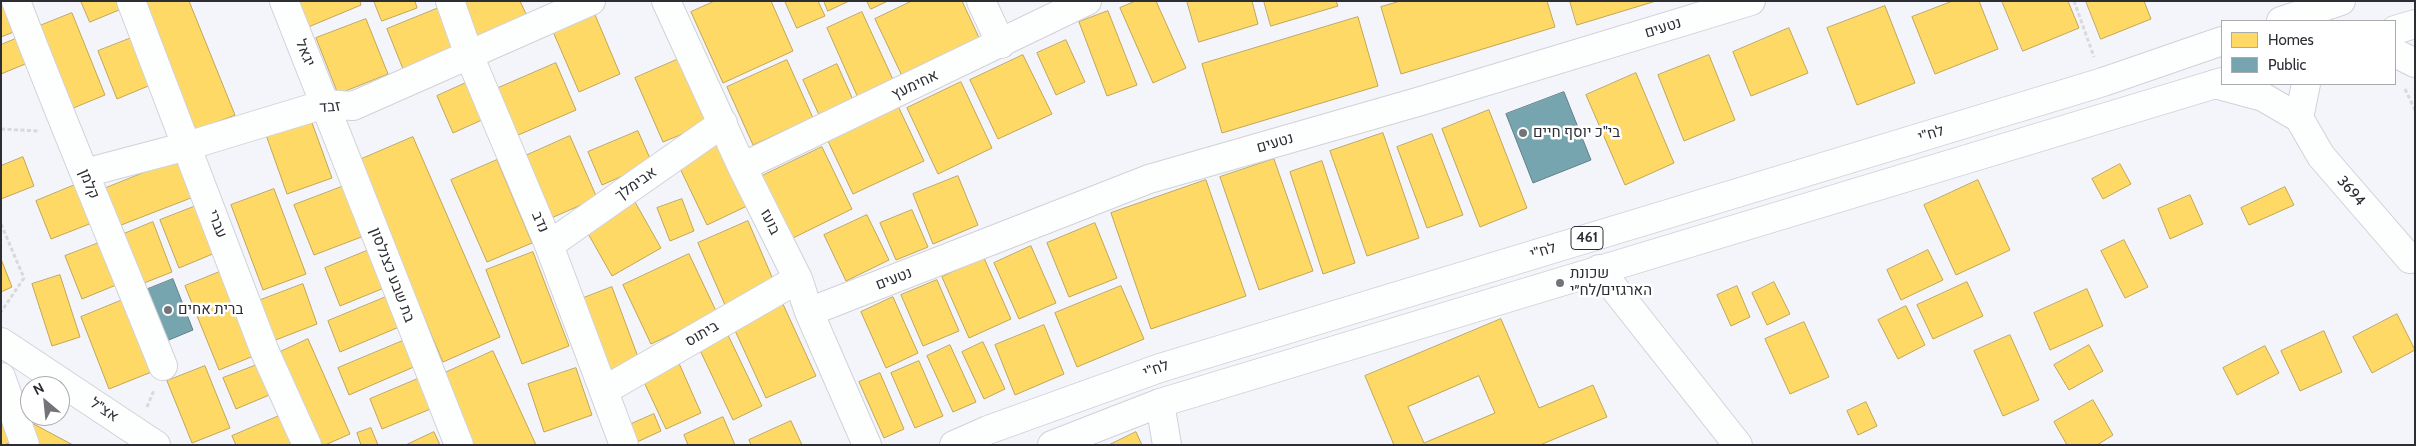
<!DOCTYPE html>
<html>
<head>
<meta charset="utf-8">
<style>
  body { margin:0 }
  #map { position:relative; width:2416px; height:446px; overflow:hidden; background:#f4f5fa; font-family:Cabin,sans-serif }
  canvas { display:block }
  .frame { position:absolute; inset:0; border:2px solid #2c2e34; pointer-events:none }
  .legend { position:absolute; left:2221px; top:20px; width:175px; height:65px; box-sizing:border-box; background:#fff; border:1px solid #ababae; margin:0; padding:6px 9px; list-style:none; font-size:15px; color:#2c2e34 }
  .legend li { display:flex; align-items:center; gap:10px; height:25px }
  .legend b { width:25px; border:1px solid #ababae }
  .north { position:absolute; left:20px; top:376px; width:50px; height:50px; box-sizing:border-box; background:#fff; border:1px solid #ababae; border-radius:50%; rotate:332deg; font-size:14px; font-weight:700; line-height:20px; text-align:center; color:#2c2e34 }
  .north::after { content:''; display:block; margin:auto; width:18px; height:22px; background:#727479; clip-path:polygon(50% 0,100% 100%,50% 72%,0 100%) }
</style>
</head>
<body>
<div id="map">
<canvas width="2416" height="446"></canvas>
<div class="frame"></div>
<ul class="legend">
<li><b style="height:14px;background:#ffd966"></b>Homes</li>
<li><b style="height:14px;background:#76a5af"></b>Public</li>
</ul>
<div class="north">N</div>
</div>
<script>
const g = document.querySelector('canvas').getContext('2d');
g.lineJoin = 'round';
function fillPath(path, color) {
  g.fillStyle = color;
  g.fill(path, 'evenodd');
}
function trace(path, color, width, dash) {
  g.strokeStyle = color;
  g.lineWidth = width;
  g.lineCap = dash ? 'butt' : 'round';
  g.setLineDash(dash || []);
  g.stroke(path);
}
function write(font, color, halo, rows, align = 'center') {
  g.font = font + ' Cabin,Heebo,sans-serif';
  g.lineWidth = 5;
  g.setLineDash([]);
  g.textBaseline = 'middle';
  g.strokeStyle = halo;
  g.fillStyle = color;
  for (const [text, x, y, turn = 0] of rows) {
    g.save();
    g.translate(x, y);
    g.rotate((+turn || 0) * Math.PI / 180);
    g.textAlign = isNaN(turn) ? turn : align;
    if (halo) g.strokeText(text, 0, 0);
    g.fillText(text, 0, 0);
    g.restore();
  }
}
const homes = new Path2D(`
  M1 1H10L21 29 1 37Z
  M81 1H116L119 10 90 22Z
  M137 1H189L235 115 190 133Z
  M295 1H360L361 5 306 28Z
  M374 1H415L417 8 382 21Z
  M461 1H520L527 16 477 38Z
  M715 1H771L793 51 723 83 691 12Z
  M785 1H818L825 16 797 28Z
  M824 1H849L828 11Z
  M867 1H888L871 9Z
  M912 1H962L981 42 904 80 875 19Z
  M1136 1H1156L1186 68 1153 83 1120 8Z
  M1187 1H1252L1258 24 1199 42Z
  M1264 1H1336L1338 6 1271 26Z
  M1401 1H1547L1555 27 1401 74 1381 7Z
  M1570 1H1656L1577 25Z
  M1953 1H1979L1998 49 1935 74 1912 17Z
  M2002 1H2068L2079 28 2023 51Z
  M2086 1H2144L2151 19 2101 39Z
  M1885 6 1915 83 1857 105 1827 28Z
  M441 7 457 47 403 69 387 29Z
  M593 10 620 74 579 92 551 27Z
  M1108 11 1137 85 1107 96 1079 22Z
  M862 12 895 84 859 100 827 28Z
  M72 13 105 95 71 109 37 27Z
  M1358 17 1378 86 1222 133 1202 64Z
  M366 19 388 74 338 94 316 38Z
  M1789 28 1808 73 1751 96 1733 52Z
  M20 37 30 62 1 74V45Z
  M134 37 153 84 117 99 98 51Z
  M1066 40 1085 82 1056 95 1037 53Z
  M1023 55 1052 114 998 139 970 80Z
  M1709 55 1735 120 1684 141 1658 75Z
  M681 58 709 123 663 142 635 78Z
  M787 60 813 118 753 145 727 87Z
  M556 63 576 110 516 136 496 89Z
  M837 64 854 102 820 117 803 80Z
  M1636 73 1674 163 1625 185 1586 95Z
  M468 82 484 119 453 133 437 96Z
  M961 82 992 148 938 174 907 108Z
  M898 106 924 161 853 194 827 139Z
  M1489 110 1527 208 1480 227 1442 129Z
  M311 120 332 178 287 194 266 135Z
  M638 131 652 163 602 185 588 152Z
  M1383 133 1419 238 1367 256 1330 151Z
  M1432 134 1463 215 1427 228 1397 147Z
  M570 136 597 198 549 219 523 157Z
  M413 137 500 337 443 362 357 161Z
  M716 141 747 206 707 225 676 160Z
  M822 147 852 209 789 240 758 178Z
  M23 157 34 186 1 199V166Z
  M181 158 196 196 116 227 101 190Z
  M1274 159 1313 271 1259 290 1220 177Z
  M497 160 532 243 487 262 451 180Z
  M1322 161 1355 263 1323 274 1290 172Z
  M2120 164 2131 184 2103 199 2092 179Z
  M958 176 978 225 933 244 913 194Z
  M1206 180 1246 296 1151 329 1111 213Z
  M1978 180 2010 250 1956 275 1924 205Z
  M82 182 97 221 51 239 36 201Z
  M344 186 364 236 314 255 294 205Z
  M2285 187 2294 205 2249 225 2241 208Z
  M274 189 306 274 263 290 231 205Z
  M2190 195 2203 224 2170 239 2158 209Z
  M682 199 694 231 670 241 657 208Z
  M635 202 661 248 612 276 586 230Z
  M196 206 215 253 179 268 160 220Z
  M912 210 928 247 896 260 880 223Z
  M867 215 889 260 846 281 824 235Z
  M748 221 775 284 725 305 698 243Z
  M153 222 172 272 139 285 119 236Z
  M1095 223 1117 278 1069 297 1047 243Z
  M2124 240 2148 287 2125 298 2101 251Z
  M104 241 121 283 82 299 65 256Z
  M1031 246 1056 303 1019 319 994 263Z
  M369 250 384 288 340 306 325 268Z
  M1928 250 1943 280 1901 300 1887 270Z
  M533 252 569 346 522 364 486 270Z
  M689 254 717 313 651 344 623 285Z
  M984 258 1011 319 969 338 942 277Z
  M1 259 12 287 1 292Z
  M222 271 256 355 219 370 185 286Z
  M60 275 80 337 52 346 32 284Z
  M937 280 959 331 923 346 901 295Z
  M1774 282 1790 314 1767 325 1752 293Z
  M1967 282 1983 316 1933 339 1917 305Z
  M303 284 317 324 273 341 258 301Z
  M1121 286 1144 339 1077 367 1055 313Z
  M1737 286 1750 317 1731 326 1717 295Z
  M612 287 641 365 610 376 581 299Z
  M2087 289 2103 326 2050 350 2034 313Z
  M386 297 399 327 340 352 328 321Z
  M893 297 918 353 886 368 861 312Z
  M125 299 154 371 109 389 81 317Z
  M782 302 816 376 766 398 732 324Z
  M1906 306 1925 345 1898 359 1878 320Z
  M2397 314 2415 350 2372 373 2353 337Z
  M1501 319 1539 408 1593 385 1607 417 1540 445H1394L1365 376ZM1479 376 1495 413 1424 443 1408 407Z
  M1804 322 1829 377 1790 394 1765 339Z
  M1044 325 1064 374 1015 395 995 345Z
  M2324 331 2342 372 2300 391 2281 351Z
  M727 333 762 406 733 420 698 346Z
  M2010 335 2039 400 2003 416 1974 351Z
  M308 339 350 434 325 445H316L276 354Z
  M405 340 416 366 349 395 338 368Z
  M983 342 1005 389 984 399 962 352Z
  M950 345 976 402 953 412 927 356Z
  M2089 345 2103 371 2069 390 2054 365Z
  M2265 346 2279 373 2237 395 2223 368Z
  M493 351 536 445H467L436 377Z
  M678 361 701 413 666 429 642 378Z
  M919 361 943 416 915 428 891 373Z
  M262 363 274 393 236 409 223 378Z
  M205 366 230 428 192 443 167 381Z
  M576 368 592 415 544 432 528 384Z
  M880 373 904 429 884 438 859 382Z
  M420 378 433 408 382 429 370 399Z
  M2093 400 2113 435 2097 445H2067L2054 422Z
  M1866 402 1877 426 1858 435 1847 411Z
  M1 410 16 439 5 445H1Z
  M654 414 661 431 637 442 629 425Z
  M279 416 293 445H236L232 436Z
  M723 417 735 445H688L684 435Z
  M28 421 73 445H39Z
  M791 421 802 445H751L749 440Z
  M371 428 378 445H361L357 433Z
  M434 432 440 445H406Z
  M1136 432 1142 445H1109Z`);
fillPath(homes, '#ffd966');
trace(homes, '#c0a657', 1);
const public = new Path2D(`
  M1564 92 1591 160 1533 183 1506 114Z
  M173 279 193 330 164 342 143 291Z`);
fillPath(public, '#76a5af');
trace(public, '#60818a', 1);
const minor = new Path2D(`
  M16 1C63 124 114 244 163 366
  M131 1 265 352 307 445
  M284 1 459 445
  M450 1 469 55 549 245 624 445
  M666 1 742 167 798 279 809 312 867 445
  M981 1 1001 44
  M2215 84 2263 97 2299 118 2321 156 2410 259
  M2299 118 2306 84
  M742 167 1087 1
  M85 173 187 146 325 104 353 106 591 1
  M549 245 723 123
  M1599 269 1738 445
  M809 312 1149 179 1421 101 1751 1
  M1 342 156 445
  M1 377 25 445
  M605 390 798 279
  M1160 403 1167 445`);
const major = new Path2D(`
  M2281 21 2341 1
  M2395 30 2415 24
  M2395 53 2415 63
  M954 445 988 430 1160 368 2103 82 2222 41
  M1052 445 1160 403 2222 82`);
trace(minor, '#d0d2d7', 30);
trace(major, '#d0d2d7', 30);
trace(new Path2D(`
  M2074 1 2094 57
  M2405 89 2415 110
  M1 129 38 131
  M1 224 24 278 1 312
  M147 407 154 390`), '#d9d9db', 3, [4, 2.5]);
trace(minor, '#fdfefe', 28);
trace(major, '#fdfefe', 28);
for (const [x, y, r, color] of [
  [1523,133,5,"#727479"],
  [1560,283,5,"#727479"],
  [168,310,5,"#727479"]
]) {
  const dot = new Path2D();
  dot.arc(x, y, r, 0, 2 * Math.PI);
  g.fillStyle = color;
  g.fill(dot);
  trace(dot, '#fff', 2);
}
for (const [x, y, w] of [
  [1587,238,32]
]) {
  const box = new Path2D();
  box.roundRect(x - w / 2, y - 11.5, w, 23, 4);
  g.fillStyle = '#fff';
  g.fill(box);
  trace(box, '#2c2e34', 1);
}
write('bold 14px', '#2c2e34', null, [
  ["461",1587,238]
]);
write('15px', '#2c2e34', '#fff', [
  ["נטעים",1663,28,-17],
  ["יגאל",305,53,68],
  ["אחימעץ",915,85,-25],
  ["זבד",330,107,-4],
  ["לח\"י",1931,134,-17],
  ["נטעים",1275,143,-16],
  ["קלמן",89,184,67],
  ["אבימלך",636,184,-35],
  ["3694",2351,191,49],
  ["נדב",540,222,67],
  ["בועז",770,222,64],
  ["עברי",217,224,69],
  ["לח\"י",1543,251,-17],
  ["בת שבע כצנלסון",392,275,69],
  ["נטעים",894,279,-21],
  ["ביתוס",702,334,-30],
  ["לח\"י",1156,369,-19],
  ["אצ\"ל",104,410,34]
]);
write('15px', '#2c2e34', '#fff', [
  ["בי\"כ יוסף חיים",1533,133],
  ["שכונת",1570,274],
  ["הארגזים/לח״י",1570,291],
  ["ברית אחים",178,310]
], 'left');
</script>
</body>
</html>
